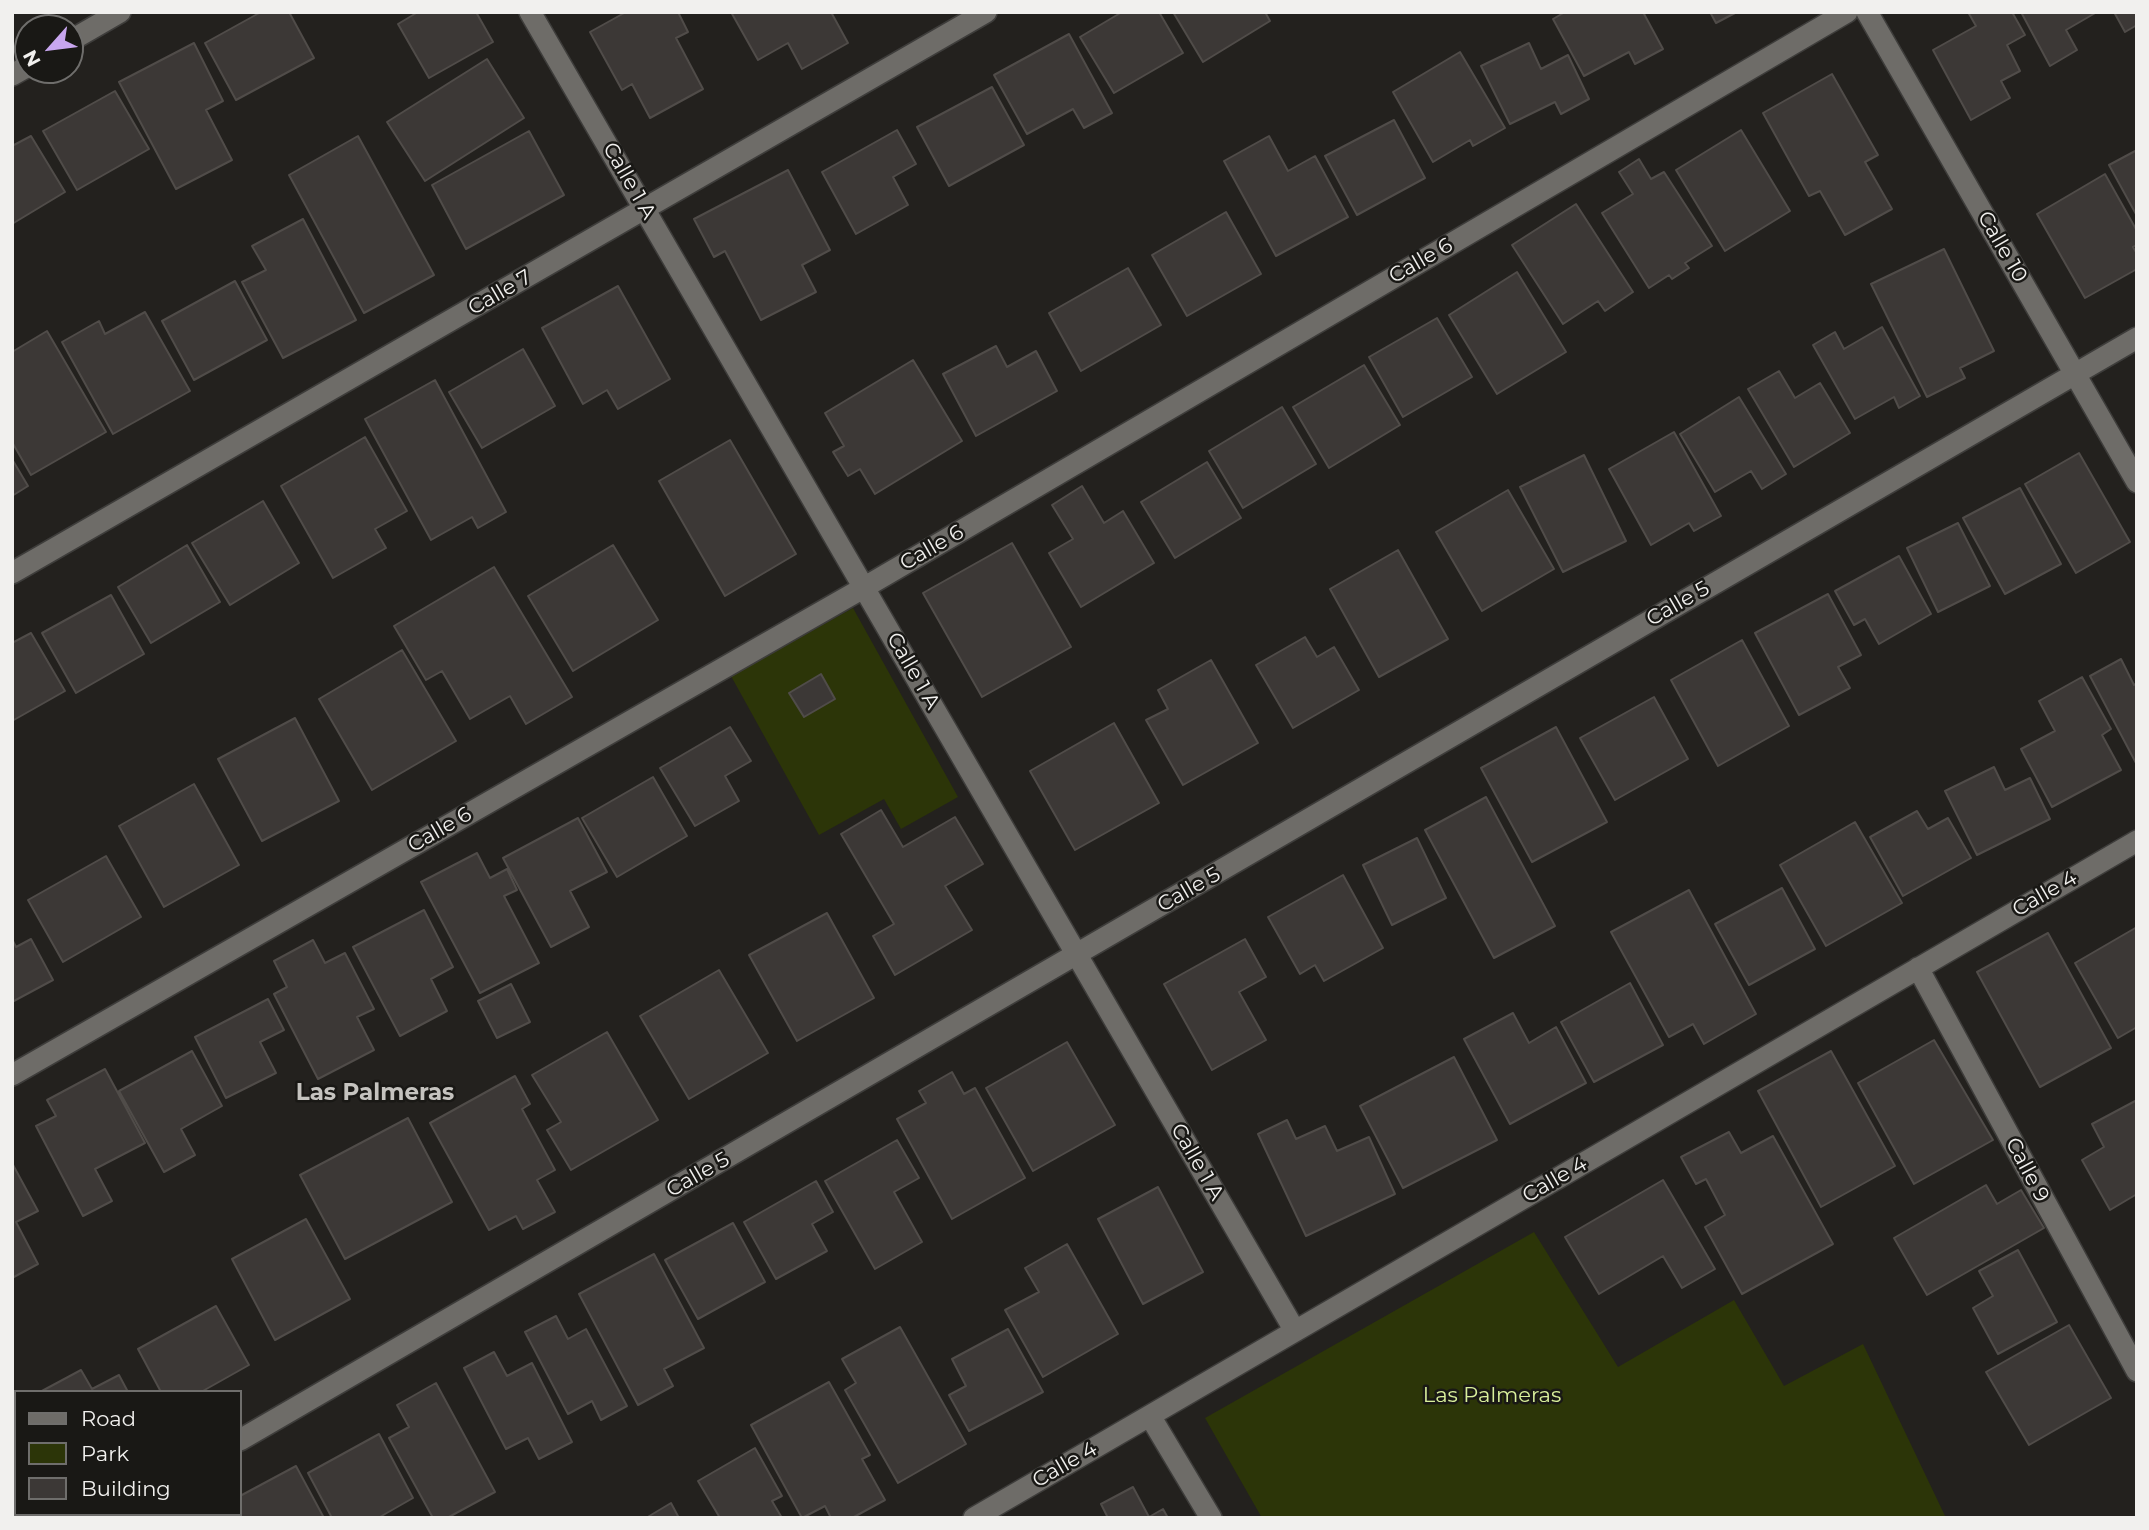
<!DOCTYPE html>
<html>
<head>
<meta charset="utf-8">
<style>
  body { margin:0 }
  #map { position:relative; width:2149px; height:1530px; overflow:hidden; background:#23211e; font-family:Montserrat,sans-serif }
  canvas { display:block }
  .frame { position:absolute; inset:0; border:14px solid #f1f0ee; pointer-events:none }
  .legend { position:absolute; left:14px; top:1390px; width:228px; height:126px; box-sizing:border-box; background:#191815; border:2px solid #6f6e6c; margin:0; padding:9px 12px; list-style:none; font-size:21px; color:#f1f0ee }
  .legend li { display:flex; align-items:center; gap:14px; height:35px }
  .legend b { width:35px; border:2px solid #6f6e6c }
  .north { position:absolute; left:14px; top:14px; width:70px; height:70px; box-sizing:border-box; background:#191815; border:2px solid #6f6e6c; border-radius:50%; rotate:242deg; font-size:19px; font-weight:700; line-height:28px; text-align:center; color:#f1f0ee }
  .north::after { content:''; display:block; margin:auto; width:24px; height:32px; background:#c8a6ef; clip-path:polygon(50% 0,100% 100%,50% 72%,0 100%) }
</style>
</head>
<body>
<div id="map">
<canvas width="2149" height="1530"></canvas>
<div class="frame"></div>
<ul class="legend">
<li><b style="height:9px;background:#6e6c68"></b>Road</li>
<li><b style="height:19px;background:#2c3508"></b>Park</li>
<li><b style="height:19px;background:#3c3836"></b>Building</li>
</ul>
<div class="north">N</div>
</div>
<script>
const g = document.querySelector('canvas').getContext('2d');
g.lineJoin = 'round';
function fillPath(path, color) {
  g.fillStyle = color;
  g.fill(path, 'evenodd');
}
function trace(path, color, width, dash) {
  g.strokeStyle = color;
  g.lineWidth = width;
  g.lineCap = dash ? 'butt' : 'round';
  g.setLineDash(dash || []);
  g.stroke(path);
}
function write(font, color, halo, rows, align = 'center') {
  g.font = font + ' Montserrat,sans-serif';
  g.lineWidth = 5;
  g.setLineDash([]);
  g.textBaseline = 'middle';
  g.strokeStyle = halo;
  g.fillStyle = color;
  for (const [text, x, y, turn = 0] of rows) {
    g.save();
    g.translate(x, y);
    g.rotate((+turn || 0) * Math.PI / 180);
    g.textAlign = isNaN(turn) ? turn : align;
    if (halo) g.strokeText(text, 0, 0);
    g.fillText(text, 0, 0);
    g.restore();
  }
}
fillPath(new Path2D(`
  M853 608 958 797 901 829 884 799 819 835 731 676Z
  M1534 1232 1618 1367 1734 1300 1784 1386 1863 1344 1946 1518H1262L1205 1418Z`), '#2c3508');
const building = new Path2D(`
  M261 12H289L314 58 236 100 205 43Z
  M418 12H476L493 42 429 78 398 24Z
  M626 12H678L688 32 676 38 703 89 650 118 632 84 622 90 590 32Z
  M731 12H831L848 43 802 69 788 43 758 60Z
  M1122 12H1159L1183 53 1114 93 1080 37Z
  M1173 12H1265L1270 21 1203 62Z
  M1565 12H1643L1663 49 1635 64 1629 52 1584 76 1553 19Z
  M1710 12H1737L1716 23Z
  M1968 12H2012L2025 35 2007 45 2020 71 2001 81 2010 98 1971 120 1933 50 1976 26Z
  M2021 12H2097L2066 30 2077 50 2050 66Z
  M2114 12H2137V25L2125 32Z
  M1069 34 1112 113 1084 128 1073 109 1027 134 994 75Z
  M194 43 223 101 206 110 232 160 176 189 119 82Z
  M1529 43 1541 69 1568 55 1589 99 1561 114 1555 102 1510 124 1481 66Z
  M1460 52 1505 128 1473 146 1470 140 1433 162 1393 92Z
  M487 59 524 118 425 181 387 122Z
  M1832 74 1878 155 1865 162 1892 209 1845 235 1820 191 1809 196 1763 113Z
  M992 87 1024 145 949 186 917 127Z
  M115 91 149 149 77 190 43 131Z
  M1394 120 1425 178 1357 215 1325 156Z
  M897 130 916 164 893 177 908 205 856 234 822 172Z
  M1741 130 1790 211 1725 251 1676 170Z
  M529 131 564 195 466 249 432 185Z
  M31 136 65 192 12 224V146Z
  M358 136 434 275 364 313 289 175Z
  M1269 136 1288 171 1315 156 1348 217 1276 256 1224 161Z
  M2137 150V216L2109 165Z
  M1639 159 1651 179 1664 172 1712 246 1685 263 1689 268 1672 279 1669 275 1649 288 1602 213 1633 194 1619 172Z
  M788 170 830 250 802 265 816 292 761 320 725 251 714 257 694 219Z
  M2105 174 2137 231V245L2133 247 2137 254V269L2085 298 2037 214Z
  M1576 204 1633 292 1605 311 1598 301 1563 324 1512 245Z
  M1226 212 1261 274 1187 316 1152 255Z
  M303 219 356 320 283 358 242 282 266 270 252 246Z
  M1944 249 1994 351 1960 368 1965 378 1927 397 1871 284Z
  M1128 268 1161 325 1081 371 1049 313Z
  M1517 272 1566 352 1497 394 1449 315Z
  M235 281 267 340 194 380 162 321Z
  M618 286 670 379 618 409 607 390 583 404 542 328Z
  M145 312 190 391 113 434 62 342 99 321 105 334Z
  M1437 318 1472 377 1403 417 1369 357Z
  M1882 327 1920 396 1899 408 1894 397 1855 419 1813 345 1835 332 1844 349Z
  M47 331 106 432 31 475 12 442V352Z
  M996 346 1007 367 1036 351 1057 391 976 436 943 374Z
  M523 349 555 406 482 448 449 392Z
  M913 360 962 441 875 494 860 469 848 476 833 452 844 446 825 413Z
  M1364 365 1400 425 1329 468 1293 407Z
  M1779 371 1795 398 1820 383 1850 433 1794 467 1748 389Z
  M435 380 506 512 478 528 472 517 431 540 365 419Z
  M1739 397 1786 474 1762 489 1751 471 1715 492 1680 434Z
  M1282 407 1316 464 1243 508 1209 451Z
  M1674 432 1721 516 1694 531 1689 523 1651 545 1609 469Z
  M365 437 407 511 375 529 386 548 333 578 281 486Z
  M730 440 796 554 725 596 659 481Z
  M2079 453 2130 542 2076 573 2025 484Z
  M1584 455 1626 541 1563 572 1520 487Z
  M12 459 28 486 12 496Z
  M1207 462 1241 518 1175 558 1141 502Z
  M1082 486 1104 523 1123 511 1154 563 1081 607 1049 553 1073 539 1052 505Z
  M2020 488 2061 564 2005 594 1963 518Z
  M1508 490 1554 569 1482 611 1436 532Z
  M263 501 299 563 230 605 192 543Z
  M1958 523 1990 586 1938 612 1907 548Z
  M1012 543 1071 647 982 697 923 593Z
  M187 545 220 602 151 643 118 587Z
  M613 545 658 620 573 671 528 596Z
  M1398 550 1448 639 1379 677 1330 589Z
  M1899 556 1931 614 1879 644 1865 619 1854 625 1835 591Z
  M494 567 572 697 526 724 510 696 470 719 442 671 426 680 394 626Z
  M1828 594 1861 655 1838 667 1850 688 1799 715 1755 633Z
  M111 595 144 654 76 693 42 633Z
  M31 633 65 691 12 721V643Z
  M1305 637 1317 657 1334 647 1359 690 1293 728 1256 665Z
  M1742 640 1789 726 1718 766 1671 680Z
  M402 650 456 741 372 790 319 699Z
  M2121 659 2134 685 2137 683V765L2090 676Z
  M1211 660 1258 743 1183 785 1146 720 1168 709 1158 690Z
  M821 674 835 699 804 717 789 693Z
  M2082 677 2111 729 2102 735 2121 770 2052 807 2021 749 2055 731 2039 701Z
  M1654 697 1688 759 1615 800 1580 738Z
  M295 718 339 801 262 841 218 759Z
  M1114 723 1159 803 1075 850 1030 771Z
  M730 727 751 761 725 776 739 801 695 826 660 768Z
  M1556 727 1607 822 1532 862 1481 768Z
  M1994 767 2005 790 2030 778 2050 819 1977 855 1945 791Z
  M653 777 687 836 617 877 582 818Z
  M194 784 239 865 164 907 119 826Z
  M1486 797 1555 926 1494 958 1425 830Z
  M881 810 903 847 955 817 983 864 945 886 972 930 895 975 873 936 894 924 841 834Z
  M1917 811 1928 829 1948 818 1971 858 1903 896 1870 837Z
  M578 818 607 872 570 891 589 927 551 947 503 858Z
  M1855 822 1902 903 1826 946 1780 865Z
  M1417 838 1446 898 1392 925 1363 865Z
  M477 853 490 878 507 869 517 890 504 896 539 963 480 993 421 882Z
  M106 856 141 917 63 962 28 900Z
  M1343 875 1383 948 1324 981 1315 965 1300 974 1268 917Z
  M1782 888 1815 949 1749 985 1715 924Z
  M1689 890 1756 1014 1704 1044 1693 1024 1669 1037 1611 932Z
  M424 910 453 967 431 979 447 1011 400 1036 353 947Z
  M827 913 874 998 797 1041 749 955Z
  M2137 927V1027L2118 1038 2075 963Z
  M2048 933 2111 1048 2040 1087 1977 972Z
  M12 939 16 947 31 939 53 980 12 1002Z
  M1245 939 1266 977 1239 992 1266 1040 1212 1070 1164 984Z
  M313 940 325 963 345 953 374 1009 357 1017 374 1050 318 1079 274 994 287 987 274 961Z
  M719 970 768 1053 689 1099 640 1016Z
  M1630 983 1663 1045 1594 1082 1561 1022Z
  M511 984 530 1022 497 1038 478 1001Z
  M268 999 284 1030 260 1042 276 1073 226 1098 195 1037Z
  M1513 1013 1529 1043 1556 1027 1586 1083 1510 1124 1464 1039Z
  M607 1032 658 1120 571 1170 547 1130 561 1122 532 1075Z
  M1934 1040 1993 1140 1914 1184 1858 1083Z
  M1067 1042 1115 1125 1033 1171 986 1088Z
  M192 1051 222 1106 181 1129 195 1155 164 1172 119 1091Z
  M1831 1051 1895 1166 1821 1207 1758 1091Z
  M1454 1057 1497 1140 1403 1188 1360 1106Z
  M105 1069 145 1143 95 1169 112 1201 83 1216 36 1126 56 1116 47 1100Z
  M952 1072 964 1094 975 1088 1025 1178 952 1219 897 1119 926 1103 919 1091Z
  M515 1076 530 1104 522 1109 555 1170 537 1180 555 1212 523 1229 516 1216 489 1230 430 1123Z
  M2137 1100V1194L2110 1210 2082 1160 2104 1147 2092 1124Z
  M408 1118 452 1202 345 1259 300 1175Z
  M1287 1120 1296 1139 1325 1126 1337 1151 1369 1137 1395 1194 1306 1236 1258 1134Z
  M1729 1132 1741 1153 1773 1136 1833 1244 1742 1294 1705 1227 1725 1215 1706 1179 1696 1184 1681 1157Z
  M897 1140 919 1178 894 1192 922 1242 875 1269 825 1181Z
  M12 1163 38 1211 16 1222 38 1264 12 1278Z
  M1663 1180 1715 1269 1682 1288 1663 1256 1599 1294 1565 1237Z
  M816 1181 833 1212 812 1224 827 1251 776 1279 744 1222Z
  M1986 1185 1997 1204 2021 1190 2044 1228 1927 1295 1894 1238Z
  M1158 1187 1203 1272 1143 1304 1098 1219Z
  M306 1219 350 1299 275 1340 232 1259Z
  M733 1223 765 1282 698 1319 665 1260Z
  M1067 1244 1118 1334 1043 1377 1005 1310 1039 1292 1025 1268Z
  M2018 1250 2057 1322 1998 1354 1973 1308 1993 1296 1979 1271Z
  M654 1254 704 1348 664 1369 673 1386 638 1405 579 1294Z
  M216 1306 249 1365 201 1392H161L138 1349Z
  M556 1316 568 1339 586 1329 627 1406 601 1420 592 1401 568 1414 525 1332Z
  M2069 1325 2111 1398 2029 1445 1986 1372Z
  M900 1327 966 1444 898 1483 845 1390 856 1383 842 1359Z
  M1008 1329 1043 1392 969 1431 949 1395 966 1386 952 1359Z
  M494 1352 507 1376 532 1363 572 1442 539 1459 528 1438 506 1449 464 1368Z
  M81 1370 92 1389 119 1375 128 1392H40Z
  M829 1382 870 1455 862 1459 885 1500 852 1518H831L825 1506 802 1518 751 1425Z
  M436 1383 495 1492 447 1518H433L389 1438 409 1427 397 1405Z
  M12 1416 16 1423V1499L12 1501Z
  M379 1434 413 1498 378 1518H332L308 1473Z
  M755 1448 782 1496 772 1501 782 1518H720L698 1481Z
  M296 1466 324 1518H231L229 1514H240V1496Z
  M1133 1487 1149 1517 1163 1509 1168 1518H1104L1107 1516 1101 1504Z
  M671 1503 679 1518H646Z`);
fillPath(building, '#3c3836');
trace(building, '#504c49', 2);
const minor = new Path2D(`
  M530 12 1295 1331
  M1867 12 2137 482
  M70 41 120 12
  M12 75 28 66
  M12 573 986 12
  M1918 968 2137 1371
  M12 1075 865 587 1847 12
  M1150 1416 1211 1518
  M240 1440 2137 338
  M106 1518 112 1514
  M974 1518 2137 841`);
trace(minor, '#3e3d3b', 24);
trace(minor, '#6e6c68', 21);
write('21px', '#f1f0ee', '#191815', [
  ["Calle 1 A",629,181,60],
  ["Calle 10",2002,247,60],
  ["Calle 6",1421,261,-30],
  ["Calle 7",500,293,-30],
  ["Calle 6",932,548,-30],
  ["Calle 5",1678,604,-30],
  ["Calle 1 A",913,671,60],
  ["Calle 6",440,830,-30],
  ["Calle 5",1189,890,-30],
  ["Calle 4",2045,894,-30],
  ["Calle 1 A",1197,1162,60],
  ["Calle 9",2027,1170,62],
  ["Calle 5",698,1175,-30],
  ["Calle 4",1555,1180,-30],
  ["Calle 4",1065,1465,-30]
]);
write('21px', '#d9ef9b', '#191815', [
  ["Las Palmeras",1492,1396]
]);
write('bold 23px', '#c5c3bf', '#191815', [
  ["Las Palmeras",375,1093]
]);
</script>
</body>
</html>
